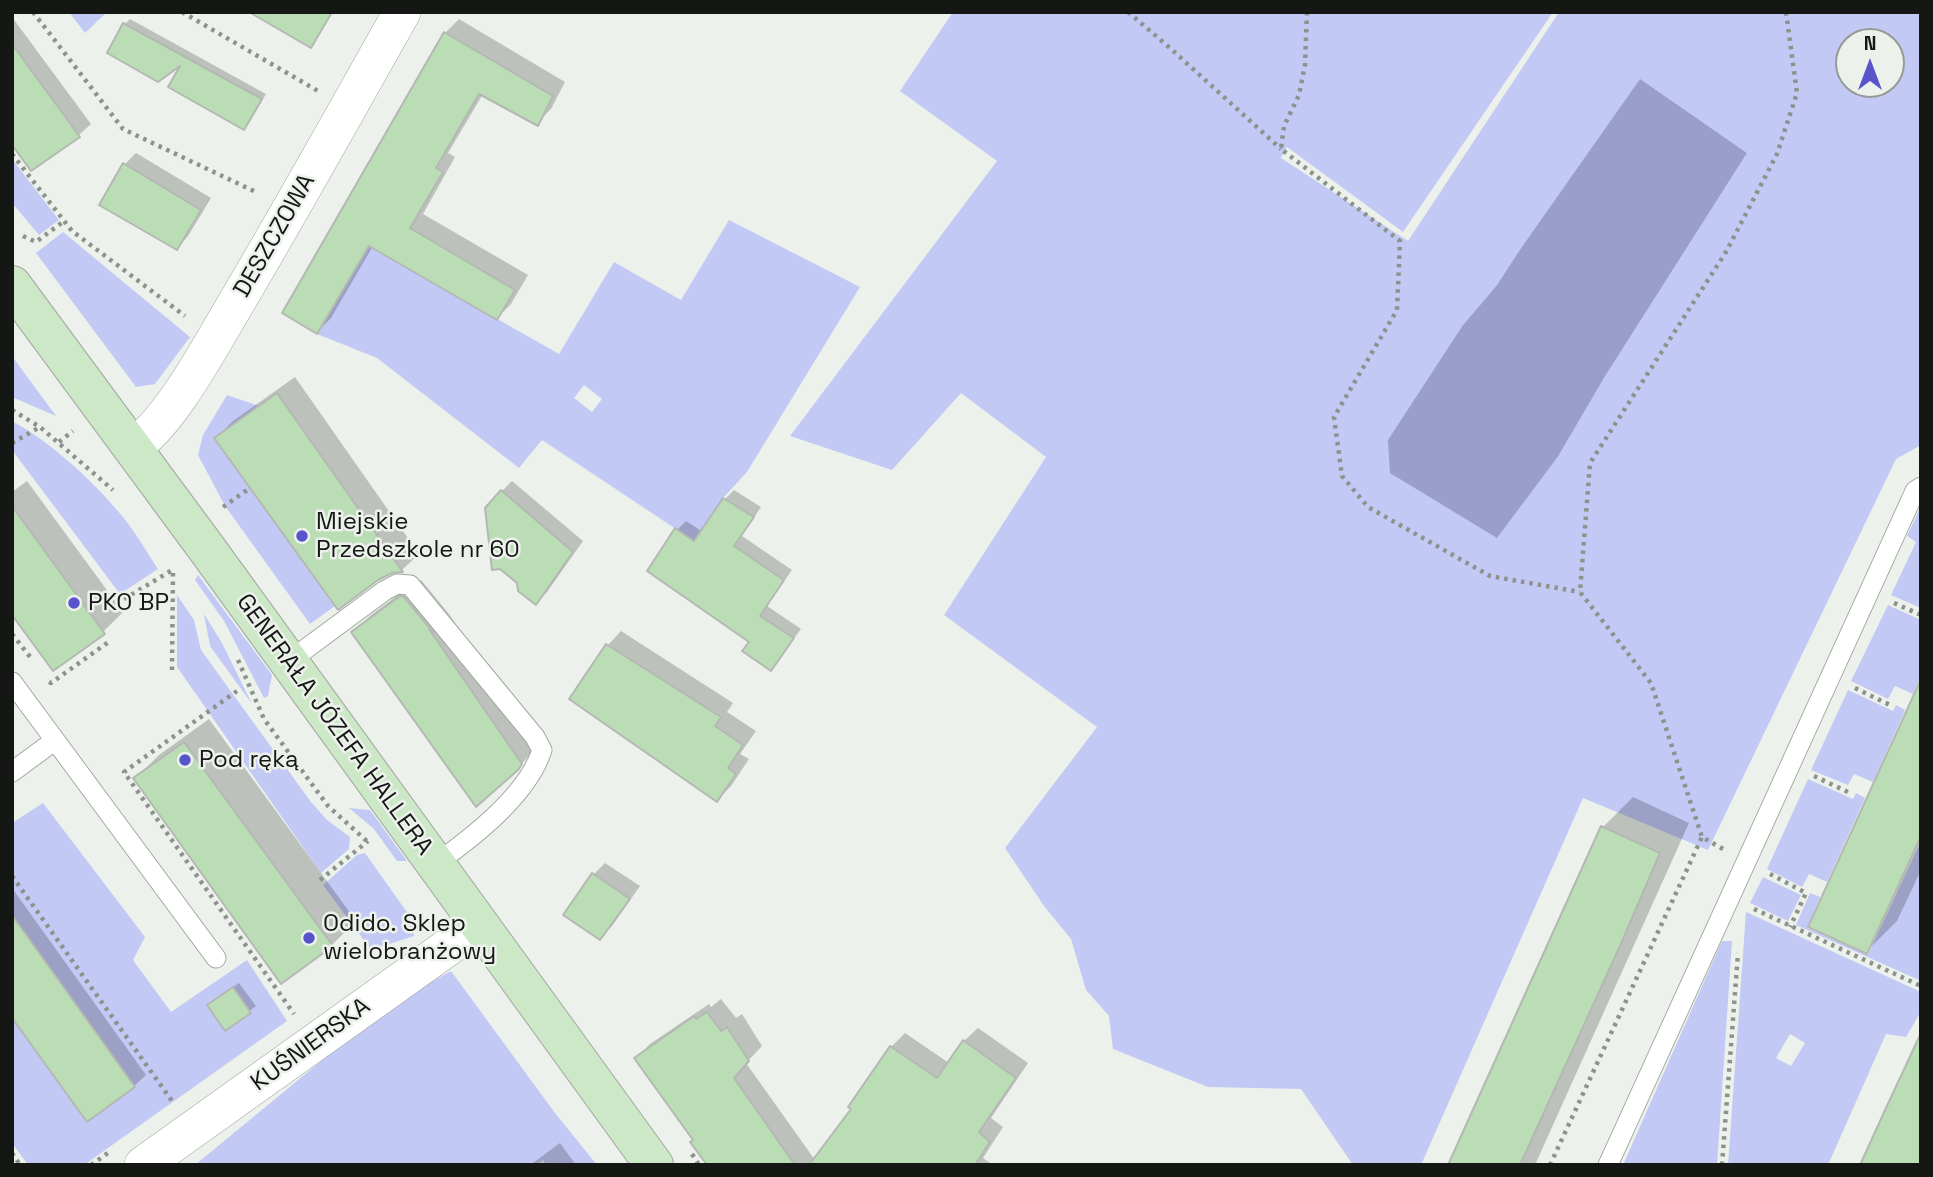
<!DOCTYPE html>
<html>
<head>
<meta charset="utf-8">
<style>
  body { margin:0 }
  #map { position:relative; width:1933px; height:1177px; overflow:hidden; background:#ecf2eb; font-family:"Space Grotesk",sans-serif }
  canvas { display:block }
  .frame { position:absolute; inset:0; border:14px solid #151715; pointer-events:none }
  .north { position:absolute; left:1835px; top:28px; width:70px; height:70px; box-sizing:border-box; background:#ecf2eb; border:2px solid #969a95; border-radius:50%; rotate:0deg; font-size:19px; font-weight:700; line-height:28px; text-align:center; color:#151715 }
  .north::after { content:''; display:block; margin:auto; width:24px; height:32px; background:#5854cb; clip-path:polygon(50% 0,100% 100%,50% 72%,0 100%) }
</style>
</head>
<body>
<div id="map">
<canvas width="1933" height="1177"></canvas>
<div class="frame"></div>
<div class="north">N</div>
</div>
<script>
const g = document.querySelector('canvas').getContext('2d');
g.lineJoin = 'round';
function fillPath(path, color) {
  g.fillStyle = color;
  g.fill(path, 'evenodd');
}
function trace(path, color, width, dash) {
  g.strokeStyle = color;
  g.lineWidth = width;
  g.lineCap = dash ? 'butt' : 'round';
  g.setLineDash(dash || []);
  g.stroke(path);
}
function write(font, color, halo, rows, align = 'center') {
  g.font = font + ' "Space Grotesk",sans-serif';
  g.lineWidth = 5;
  g.setLineDash([]);
  g.textBaseline = 'middle';
  g.strokeStyle = halo;
  g.fillStyle = color;
  for (const [text, x, y, turn = 0] of rows) {
    g.save();
    g.translate(x, y);
    g.rotate((+turn || 0) * Math.PI / 180);
    g.textAlign = isNaN(turn) ? turn : align;
    if (halo) g.strokeText(text, 0, 0);
    g.fillText(text, 0, 0);
    g.restore();
  }
}
fillPath(new Path2D(`
  M69 12H107L85 33Z
  M953 12H1553L1403 232 1287 147 1281 158 1408 241 1559 12H1921V445L1896 459 1708 850 1583 798 1421 1165H1353L1301 1089 1208 1087 1113 1049 1109 1016 1086 990 1071 939 1044 906 1005 848 1097 727 944 615 1046 457 961 393 892 470 790 436 997 161 900 91ZM1849 42H1891V84H1849ZM1640 80 1747 153 1604 378 1559 455 1463 325 1497 285 1519 251Z
  M12 159 59 220 39 235 12 203Z
  M729 220 860 287 747 472 723 498 694 541 542 440 519 468 377 358 317 334 369 246 559 354 614 262 681 300ZM584 385 602 399 592 412 574 398Z
  M63 232 190 337 155 384 136 387 36 253Z
  M12 356 56 416 12 397Z
  M227 395 259 406 214 438 335 606 310 624 225 506 198 455 203 435Z
  M12 421C49 441 90 478 117 510 133 528 145 549 158 569L120 594 12 450Z
  M1921 506V608L1891 595 1916 542 1907 536Z
  M198 575 272 675 268 696 264 698 224 621 195 580Z
  M177 595 194 620 201 650 311 802 327 820 350 837 349 849 321 873 177 667Z
  M1888 605 1921 620V676L1913 694 1895 686 1888 699 1851 681Z
  M204 614 222 643 252 704 210 646Z
  M1848 690 1893 711 1896 705 1905 710 1873 782 1854 774 1848 785 1811 770Z
  M1808 779 1853 799 1856 793 1865 798 1827 882 1809 874 1802 887 1767 869Z
  M43 803 145 937 133 960 171 1012 247 960 287 1021 84 1165H28L12 1143V823Z
  M349 808 370 810 407 861H397L374 829Z
  M1921 841V981L1796 925 1810 893 1820 897 1807 928 1868 955Z
  M365 853 409 915 414 936 371 950 323 885 357 855Z
  M1763 877 1801 895 1788 921 1750 903Z
  M1746 912 1921 992V1011L1906 1037 1886 1034 1828 1165H1728ZM1790 1034 1805 1043 1791 1066 1776 1058Z
  M1722 941H1732L1717 1165H1623Z
  M451 971 555 1113 597 1165H546L543 1160 536 1165H195L389 1005Z`), '#c3c9f5');
fillPath(new Path2D(`
  M1640 79 1747 153 1604 378 1559 455 1497 538 1390 473 1388 440 1463 325 1497 285 1519 251Z`), '#999eca');
fillPath(new Path2D(`
  M250 12H333L311 46Z
  M12 17 91 124 79 135 32 169 12 142Z
  M130 19 266 94 249 123 244 128 186 60 125 24Z
  M459 19 565 82 551 109 537 123 483 94 448 153 455 157 423 214 528 275 511 304 497 318 373 246 331 318 317 332 445 33Z
  M136 153 211 198 188 236 177 248 101 204 125 164Z
  M295 377 419 554 402 570 391 571 216 438 233 421Z
  M27 481 123 612 103 632 12 612V492Z
  M512 481 583 541 547 592 536 603 502 491Z
  M734 490 761 507 742 536 792 570 767 606 801 629 771 669 677 530 686 521 703 532 725 499Z
  M418 580H421L449 614 538 746 517 769 354 632 371 615Z
  M621 631 733 703 727 712 756 731 740 754 749 759 731 786 717 800 572 699 608 645Z
  M1921 685V870L1897 921 1867 951Z
  M209 719 356 921 332 945 135 779 159 755Z
  M1633 797 1689 823 1535 1165H1450L1603 827Z
  M605 863 640 886 612 926 600 938 594 874Z
  M12 888 146 1075 134 1086 12 1015Z
  M239 983 256 1006 225 1029 215 1000Z
  M721 999 736 1018 742 1014 762 1046 746 1063 815 1160 854 1109 891 1047 905 1033 949 1063 964 1041 978 1028 1028 1063 991 1118 1003 1127 983 1158 993 1165H709L695 1140 636 1058 650 1044 709 1004 711 1007Z
  M560 1143 576 1165H530Z`), '#0003');
const building = new Path2D(`
  M249 12H332L311 48Z
  M123 23 262 99 244 130 168 87 180 66 158 82 107 53Z
  M444 32 553 96 538 126 479 94 436 168 443 172 410 228 515 290 497 320 369 246 317 334 282 313Z
  M12 44 80 137 31 171 12 145Z
  M123 163 201 210 177 250 99 205Z
  M277 393 403 572 392 573 378 580 338 610 214 438Z
  M501 490 573 552 536 605 518 591 517 583 500 569 492 570 485 508Z
  M723 498 754 517 734 546 784 580 760 616 794 638 771 671 742 651 749 642 647 571 675 528 694 541Z
  M12 506 105 634 53 671 12 615Z
  M400 596 404 597 433 632 429 629 522 764 518 770 476 807 351 632Z
  M606 644 721 717 715 726 743 745 728 768 736 774 717 802 569 699Z
  M1921 679V836L1867 954 1808 927Z
  M184 742 333 946 281 984 133 778Z
  M1601 826 1660 853 1620 946 1520 1165H1448Z
  M592 873 630 899 600 940 563 915Z
  M12 915 135 1087 87 1122 12 1018Z
  M233 987 251 1013 225 1031 207 1005Z
  M707 1012 721 1031 727 1027 749 1061 734 1078 795 1165H707L690 1142 693 1140 634 1058 694 1016 696 1019Z
  M1921 1033V1165H1860L1886 1108Z
  M963 1040 1016 1078 979 1132 990 1142 975 1165H809L851 1109 848 1107 890 1046 937 1078Z`);
fillPath(building, '#bbddb5');
trace(building, '#b3b9b2', 2);
const lane = new Path2D(`
  M288 662 384 591 397 584 410 585 535 737 542 750C528 795 472 838 435 864
  M12 682 216 958
  M12 772 54 741
  M1608 1165 1915 491 1921 487`);
const street = new Path2D(`
  M132 447C168 426 210 347 232 310 290 212 346 112 402 12
  M143 1165 479 925`);
const secondary = new Path2D(`
  M12 285 207 549 654 1165`);
trace(lane, '#a2a7a1', 21);
trace(street, '#a2a7a1', 38);
trace(secondary, '#a2a7a1', 40);
trace(new Path2D(`
  M33 12 123 129 258 193
  M182 12 318 91
  M1128 12 1170 48 1281 149
  M1307 12 1305 65 1299 95 1284 126 1281 149 1400 241 1397 310 1334 417 1342 476 1368 507 1490 576 1580 592
  M12 154 72 231 185 316
  M23 236 36 242 64 221
  M12 410 40 427 113 490
  M59 442 73 431
  M12 443 40 427
  M223 507 250 488
  M124 599 174 569
  M1894 603 1921 615
  M12 634 31 658
  M238 660 264 719 328 806 370 844
  M172 670 173 571
  M49 682 51 683 110 641
  M1855 688 1890 705
  M237 691 124 772 294 1014
  M1814 776 1850 793
  M1723 849 1702 837 1651 683 1580 592 1590 463 1726 252 1777 154 1797 93 1786 12
  M1770 874 1806 893 1790 927
  M12 876 172 1101
  M320 880 368 841
  M1754 909 1921 986
  M12 1153 20 1165
  M692 1154 699 1165
  M91 1165 108 1153
  M1550 1165 1702 837
  M1722 1165 1738 953`), '#8e928d', 4.5, [3.5, 5]);
trace(lane, '#fff', 19);
trace(street, '#fff', 37);
trace(secondary, '#cce8c7', 38);
for (const [x, y, r, color] of [
  [302,536,7,"#5854cb"],
  [74,603,7,"#5854cb"],
  [185,760,7,"#5854cb"],
  [309,938,7,"#5854cb"]
]) {
  const dot = new Path2D();
  dot.arc(x, y, r, 0, 2 * Math.PI);
  g.fillStyle = color;
  g.fill(dot);
  trace(dot, '#ecf2eb', 2.5);
}
write('24px', '#151715', '#ecf2eb', [
  ["DESZCZOWA",275,236,-60],
  ["GENERAŁA JÓZEFA HALLERA",334,725,54],
  ["KUŚNIERSKA",311,1045,-36]
]);
write('24px', '#151715', '#ecf2eb', [
  ["Miejskie",316,522],
  ["Przedszkole nr 60",316,550],
  ["PKO BP",88,603],
  ["Pod ręką",199,760],
  ["Odido. Sklep",323,924],
  ["wielobranżowy",323,952]
], 'left');
</script>
</body>
</html>
